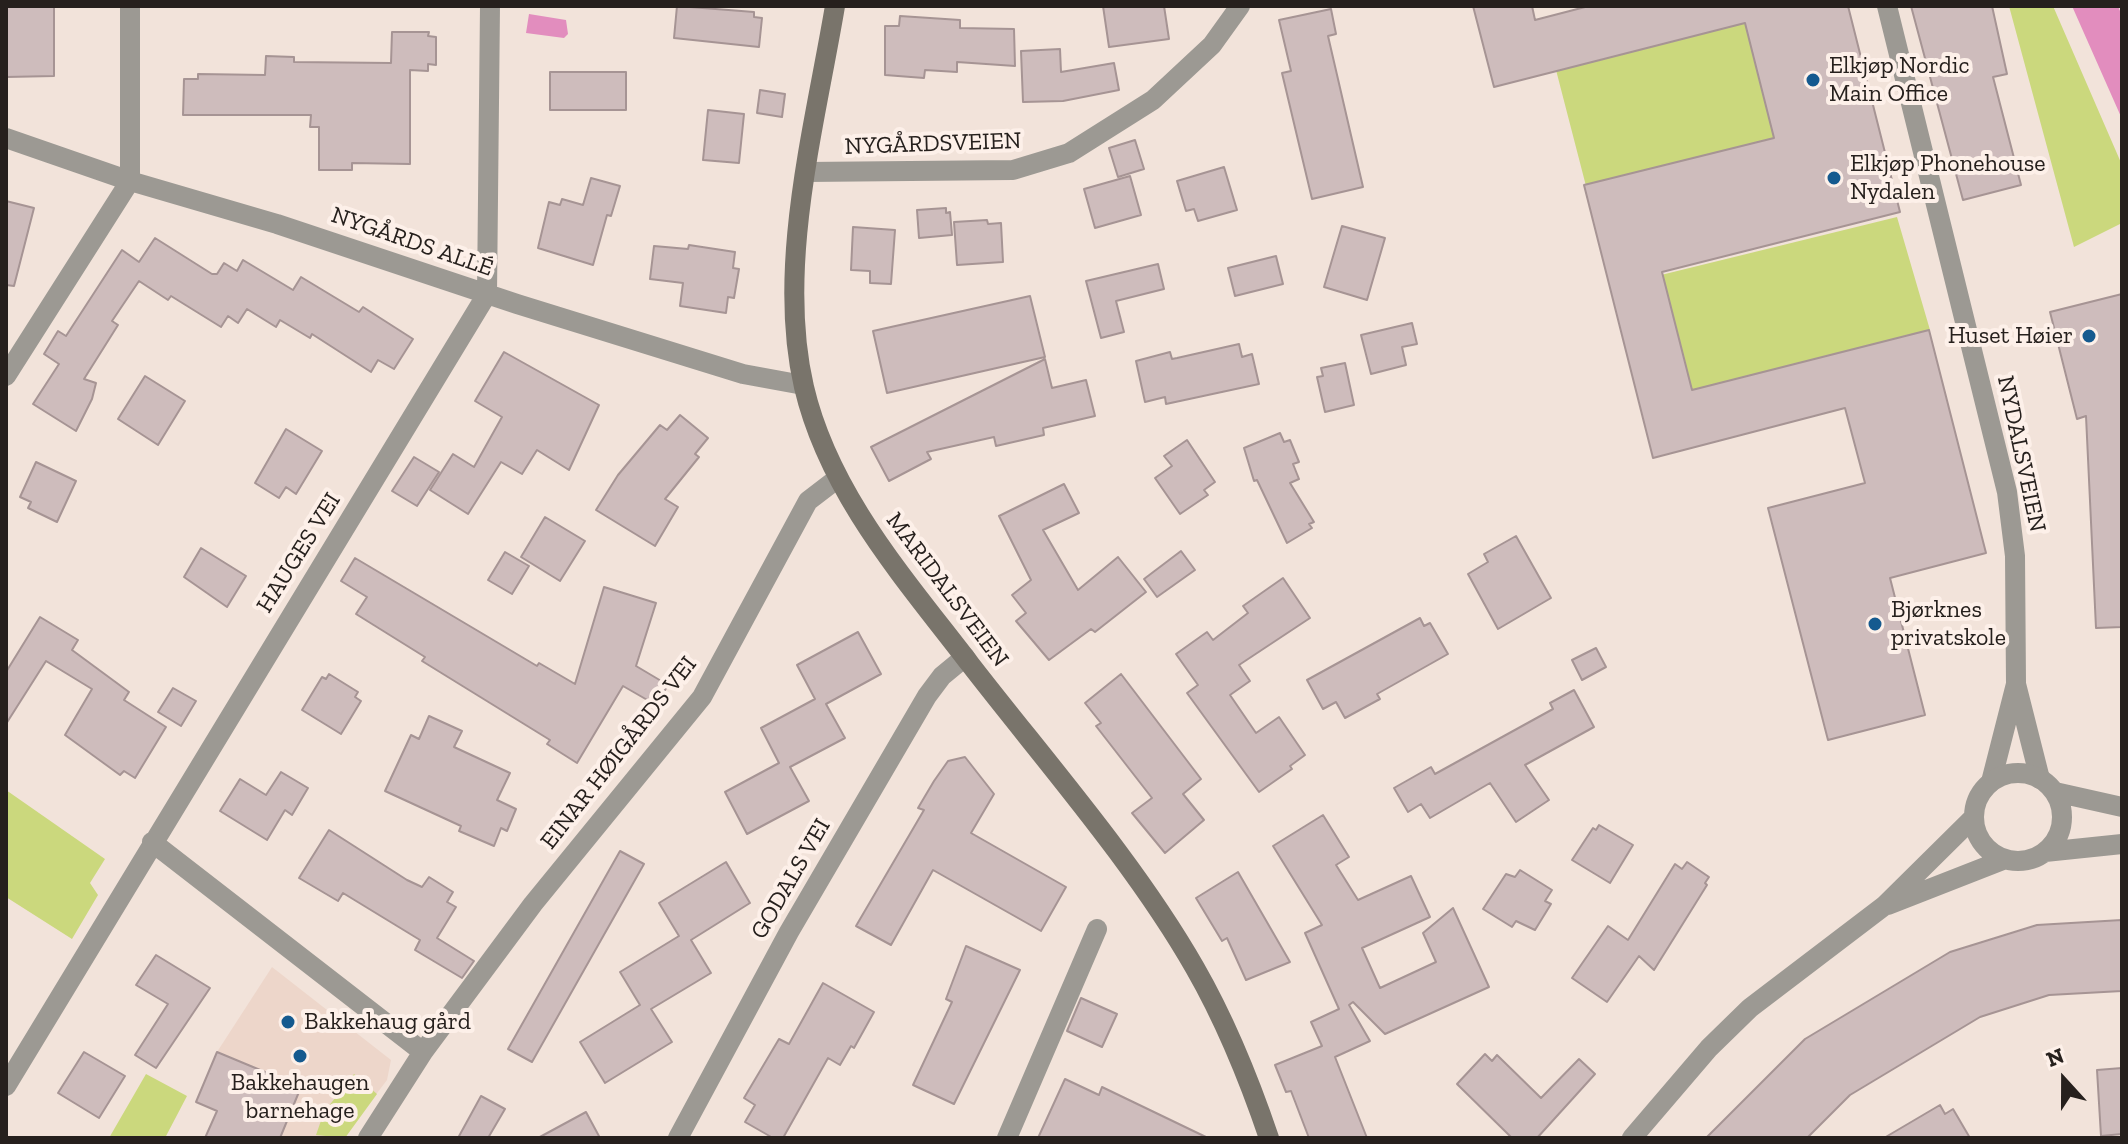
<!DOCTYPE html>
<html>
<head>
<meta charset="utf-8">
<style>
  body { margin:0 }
  #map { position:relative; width:2128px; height:1144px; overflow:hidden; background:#f2e3da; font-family:"Zilla Slab",serif }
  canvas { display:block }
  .frame { position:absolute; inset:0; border:8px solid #26201d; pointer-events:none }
  .north { position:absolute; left:2024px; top:1040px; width:80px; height:80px; -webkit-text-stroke:6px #fdf0e9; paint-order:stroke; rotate:339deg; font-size:22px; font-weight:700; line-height:32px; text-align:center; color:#26201d }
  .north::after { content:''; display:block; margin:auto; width:28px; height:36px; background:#26201d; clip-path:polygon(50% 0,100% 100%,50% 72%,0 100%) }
</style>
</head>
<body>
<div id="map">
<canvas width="2128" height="1144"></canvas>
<div class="frame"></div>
<div class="north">N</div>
</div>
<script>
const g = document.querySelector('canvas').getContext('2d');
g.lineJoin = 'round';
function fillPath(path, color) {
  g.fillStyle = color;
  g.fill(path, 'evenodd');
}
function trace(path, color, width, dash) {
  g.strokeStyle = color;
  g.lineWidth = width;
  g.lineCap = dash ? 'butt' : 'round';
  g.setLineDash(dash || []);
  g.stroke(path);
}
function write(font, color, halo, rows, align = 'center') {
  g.font = font + ' "Zilla Slab",serif';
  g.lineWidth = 8;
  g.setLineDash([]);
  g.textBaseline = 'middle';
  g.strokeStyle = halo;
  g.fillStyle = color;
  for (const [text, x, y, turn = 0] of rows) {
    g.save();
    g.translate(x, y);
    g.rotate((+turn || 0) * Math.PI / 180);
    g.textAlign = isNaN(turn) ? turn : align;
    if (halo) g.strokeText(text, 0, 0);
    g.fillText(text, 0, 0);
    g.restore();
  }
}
fillPath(new Path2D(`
  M272 967 391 1060 387 1080 343 1138H205L217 1111 196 1102 217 1052Z`), '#edd6ca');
fillPath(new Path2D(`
  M2009 6H2053L2122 165V223L2074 247Z
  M1747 22 1776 139 1586 186 1556 70Z
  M1897 217 1930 330 1692 391 1685 361 1633 374 1661 275Z
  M6 790 105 859 90 883 98 895 72 939 6 897Z
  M146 1074 187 1096 165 1138H109Z
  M354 1074 377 1094 345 1138 316 1135 324 1112Z`), '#cbd87d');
fillPath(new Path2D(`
  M2072 6H2118L2122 16V119Z
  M529 14 566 20 568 34 564 38 526 33Z`), '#e28dbe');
const building = new Path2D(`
  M6 6H54V76L6 77Z
  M677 6 754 12V17L762 18 759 47 674 38Z
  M1103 6H1164L1169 39 1109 47Z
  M1473 6H1532L1535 20 1589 6H1848L1900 212 1662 272 1692 390 1929 330 1986 553 1890 578 1925 715 1828 740 1768 508 1865 483 1845 408 1653 458 1584 185 1774 138 1745 23 1494 87Z
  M1911 6H1992L2007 74 1993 77 2021 185 1963 200Z
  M1331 9 1336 34 1328 36 1363 187 1312 199 1282 73 1291 71 1279 20Z
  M900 16 960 20V28L1014 29 1015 66 957 62V72L925 70 924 78 885 75V26H899Z
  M392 32H429L428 36 436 37V65L428 64V71L410 70V164L352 163V170H319V127H310L311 115H183L184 79H198V74L265 75 266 56 294 57V62L391 63Z
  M1060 49 1061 72 1114 63 1119 90 1063 101 1023 102 1021 51Z
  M550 72H626V110H550Z
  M760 90 785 94 782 117 757 113Z
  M708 110 744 114 739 163 703 160Z
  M1135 140 1144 169 1118 177 1109 148Z
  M1224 167 1237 210 1198 221 1194 209 1186 211 1177 181Z
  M1130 176 1141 215 1095 228 1084 189Z
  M591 178 620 186 611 216 607 215 593 265 538 248 549 202 560 205 562 199 583 205Z
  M6 201 34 208 14 286 6 285Z
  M946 208V213L950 212 952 235 919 238 917 210Z
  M987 220 988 224 1001 223 1003 262 957 265 954 222Z
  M1342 226 1385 238 1367 300 1324 287Z
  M853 227 895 230 891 284 870 283V271L851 270Z
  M155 238 212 274H217L224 263 237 271 243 260 293 290 301 277 359 312 363 307 413 339 394 369 378 360 371 372 312 334 310 338 280 320 276 327 247 309 238 323 228 316 221 327 171 296 168 300 139 281 112 321 118 325 84 379 96 383 92 399 76 431 33 404 59 364 44 354 58 331 66 336 122 250 139 262Z
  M689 245 735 252 733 268 739 269 734 298 728 297 726 313 680 306 683 283 650 279 654 246 688 249Z
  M1276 256 1283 284 1235 296 1228 268Z
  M1158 264 1164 289 1116 301 1124 332 1101 338 1086 281Z
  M2122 294V627L2096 628 2086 416 2077 419 2050 312Z
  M1030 296 1045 357 887 393 873 331Z
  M1412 323 1417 344 1402 347 1406 365 1371 374 1361 335Z
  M1239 344 1242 357 1252 354 1259 384 1166 404 1165 397 1145 402 1136 361 1170 352 1172 359 1177 358Z
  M504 352 599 405 569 470 537 450 522 474 501 462 468 514 430 490 453 454 474 467 502 417 475 401Z
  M1045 359 1052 388 1086 380 1095 416 1043 428 1044 435 996 446 994 437 927 452 931 459 889 481 871 447Z
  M1345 363 1354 405 1325 412 1317 377 1323 376 1321 368Z
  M145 376 185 401 158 445 118 419Z
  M680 415 708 438 695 454 699 457 665 499 678 507 655 546 596 510 618 475 660 425 667 430Z
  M286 429 322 451 296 494 286 487 279 498 255 483Z
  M1280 433 1284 442 1290 440 1299 462 1293 464 1299 479 1290 483 1314 522 1309 524 1312 528 1287 543 1257 480 1254 481 1244 448Z
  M1187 440 1215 482 1204 490 1208 495 1180 514 1155 478 1172 466 1164 456Z
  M414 457 439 472 417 506 392 491Z
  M36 462 76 481 57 522 28 508 31 502 20 497Z
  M1064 484 1079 513 1043 530 1078 590 1118 557 1146 592 1095 632 1091 629 1049 660 1016 621 1026 613 1012 595 1031 580 999 516Z
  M545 517 585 541 560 581 521 557Z
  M1516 536 1551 598 1498 629 1468 574 1488 562 1484 554Z
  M201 548 246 576 227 607 184 577Z
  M1181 551 1195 570 1157 597 1144 579Z
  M505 552 529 566 512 594 488 580Z
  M355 558 537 666 539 663 575 684 604 587 656 603 636 666 668 685 656 705 623 686 577 763 547 744 550 740 422 661 425 657 356 614 367 597 341 581Z
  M1283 578 1310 618 1239 665 1250 681 1230 695 1256 733 1279 717 1305 755 1290 766 1292 769 1259 792 1187 693 1198 685 1176 654 1207 632 1213 640 1248 613 1243 606Z
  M40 617 78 640 72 650 129 692 124 700 166 727 135 778 124 771 120 775 65 735 92 689 46 661 6 724V672Z
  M1420 618 1424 626 1430 623 1448 654 1377 694 1380 699 1345 718 1336 702 1323 709 1307 680Z
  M858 632 881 674 826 704 845 738 790 767 809 801 747 834 725 792 779 763 761 728 815 699 797 665Z
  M1596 648 1606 667 1582 680 1572 660Z
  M329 674 358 692 355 697 361 701 341 734 302 710 322 677 326 679Z
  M1121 674 1201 779 1183 794 1204 820 1165 853 1132 813 1152 798 1096 726 1101 723 1085 703Z
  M173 688 196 701 181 726 158 712Z
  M1574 690 1594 727 1525 765 1549 800 1516 822 1490 783 1430 818 1421 804 1408 812 1394 788 1431 767 1435 774 1553 709 1550 703Z
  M429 716 462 731 454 747 510 773 497 800 516 809 507 831 501 828 494 846 459 831 461 826 385 791 411 735 419 739Z
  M965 757 994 794 971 833 1066 887 1041 931 933 870 891 945 856 926 924 810 918 808 934 781 948 761Z
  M281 772 308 788 292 815 285 810 267 840 220 811 240 779 266 795Z
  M1323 815 1349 857 1336 865 1358 900 1411 876 1430 917 1362 948 1380 988 1436 962 1423 933 1453 908 1489 987 1385 1034 1353 1002 1349 1005 1370 1041 1335 1057 1367 1138H1309L1291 1091 1286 1092 1275 1065 1322 1046 1311 1022 1339 1009 1305 933 1322 925 1273 846Z
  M1599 825 1633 845 1610 883 1572 860 1593 828 1596 830Z
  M329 830 407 880 422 887 429 877 453 892 447 902 456 907 437 938 474 961 462 978 415 950 420 940 343 893 338 901 299 878Z
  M620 851 644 864 532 1062 508 1049Z
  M726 862 750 903 691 940 711 973 651 1009 672 1042 605 1083 580 1042 640 1005 620 972 679 936 659 903Z
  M1687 862 1709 877 1705 883 1707 885 1654 970 1639 956 1607 1002 1572 978 1608 926 1628 940 1675 864 1682 869Z
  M1520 870 1552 890 1545 901 1551 904 1535 930 1516 921 1512 927 1483 909 1506 874 1515 877Z
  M1238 872 1290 962 1246 980 1227 938 1222 941 1196 898Z
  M2122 920V991L2049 995 1980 1017 1850 1095 1807 1138H1706L1805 1039 1950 952 2037 925Z
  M966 946 1020 970 954 1104 913 1085 952 1002 946 999Z
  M156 955 210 988 156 1068 135 1055 168 1004 136 985Z
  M823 983 874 1012 854 1048 851 1046 840 1065 828 1058 783 1138H773L745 1122 755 1105 744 1098 779 1039 789 1044Z
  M1081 998 1117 1014 1102 1047 1067 1031Z
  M84 1052 125 1076 99 1118 58 1093Z
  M217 1052 301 1087 280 1138H205L217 1111 196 1102Z
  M1485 1054 1492 1061 1497 1055 1541 1098 1579 1059 1595 1074 1537 1138H1512L1457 1084Z
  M2122 1068V1134L2101 1136 2097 1070Z
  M1065 1079 1099 1095 1102 1087 1208 1138H1038Z
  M481 1096 505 1109 488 1138H458Z
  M1940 1105 1945 1114 1953 1109 1970 1138H1884Z
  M586 1112 600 1138H538Z`);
fillPath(building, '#cebcbc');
trace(building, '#a69494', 2);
trace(new Path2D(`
  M1887 6 2007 492 2015 556 2016 684 2040 779
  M6 138 130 181 277 224 517 304 743 374 803 385
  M807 172 1013 170 1069 153 1153 100 1212 45 1240 6
  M6 376 130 181V6
  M1991 782 2016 684
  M152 842 423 1052
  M6 1086 487 294 490 6
  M368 1138 423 1052 533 904 702 697 808 501 838 478
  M678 1138 789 932 927 696 942 676 965 657
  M1007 1138 1097 929`), '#9c9993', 20);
trace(new Path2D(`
  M1974 817a44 44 0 1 1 88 0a44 44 0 1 1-88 0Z
  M2055 792 2122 807
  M2045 852 2122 844
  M1888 905 2003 860
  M1632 1138 1709 1048 1750 1008 1884 906 1973 818`), '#9c9993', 20);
trace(new Path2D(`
  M835 6C815 125 776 267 804 387 829 494 905 579 970 664 1045 761 1135 863 1195 968 1226 1022 1249 1079 1269 1138`), '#79746b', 20);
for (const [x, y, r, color] of [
  [1813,80,8,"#155a8f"],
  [1834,178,8,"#155a8f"],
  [2089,336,8,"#155a8f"],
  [1875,624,8,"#155a8f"],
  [288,1022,8,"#155a8f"],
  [300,1056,8,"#155a8f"]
]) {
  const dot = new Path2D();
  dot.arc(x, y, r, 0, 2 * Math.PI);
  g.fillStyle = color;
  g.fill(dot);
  trace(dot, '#fdf0e9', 3);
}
write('24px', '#26201d', '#fdf0e9', [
  ["Elkjøp Nordic",1829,66],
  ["Main Office",1829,94],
  ["Elkjøp Phonehouse",1850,164],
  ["Nydalen",1850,192],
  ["Huset Høier",2073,336,"right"],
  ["Bjørknes",1891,610],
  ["privatskole",1891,638],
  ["Bakkehaug gård",304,1022],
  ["Bakkehaugen",300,1083,"center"],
  ["barnehage",300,1111,"center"]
], 'left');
write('24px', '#26201d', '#fdf0e9', [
  ["NYGÅRDSVEIEN",933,144,-2],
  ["NYGÅRDS ALLÉ",412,242,19],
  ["NYDALSVEIEN",2021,454,78],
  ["HAUGES VEI",299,553,-58],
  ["MARIDALSVEIEN",947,590,53],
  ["EINAR HØIGÅRDS VEI",619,753,-52],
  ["GODALS VEI",791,879,-60]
]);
</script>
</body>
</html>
